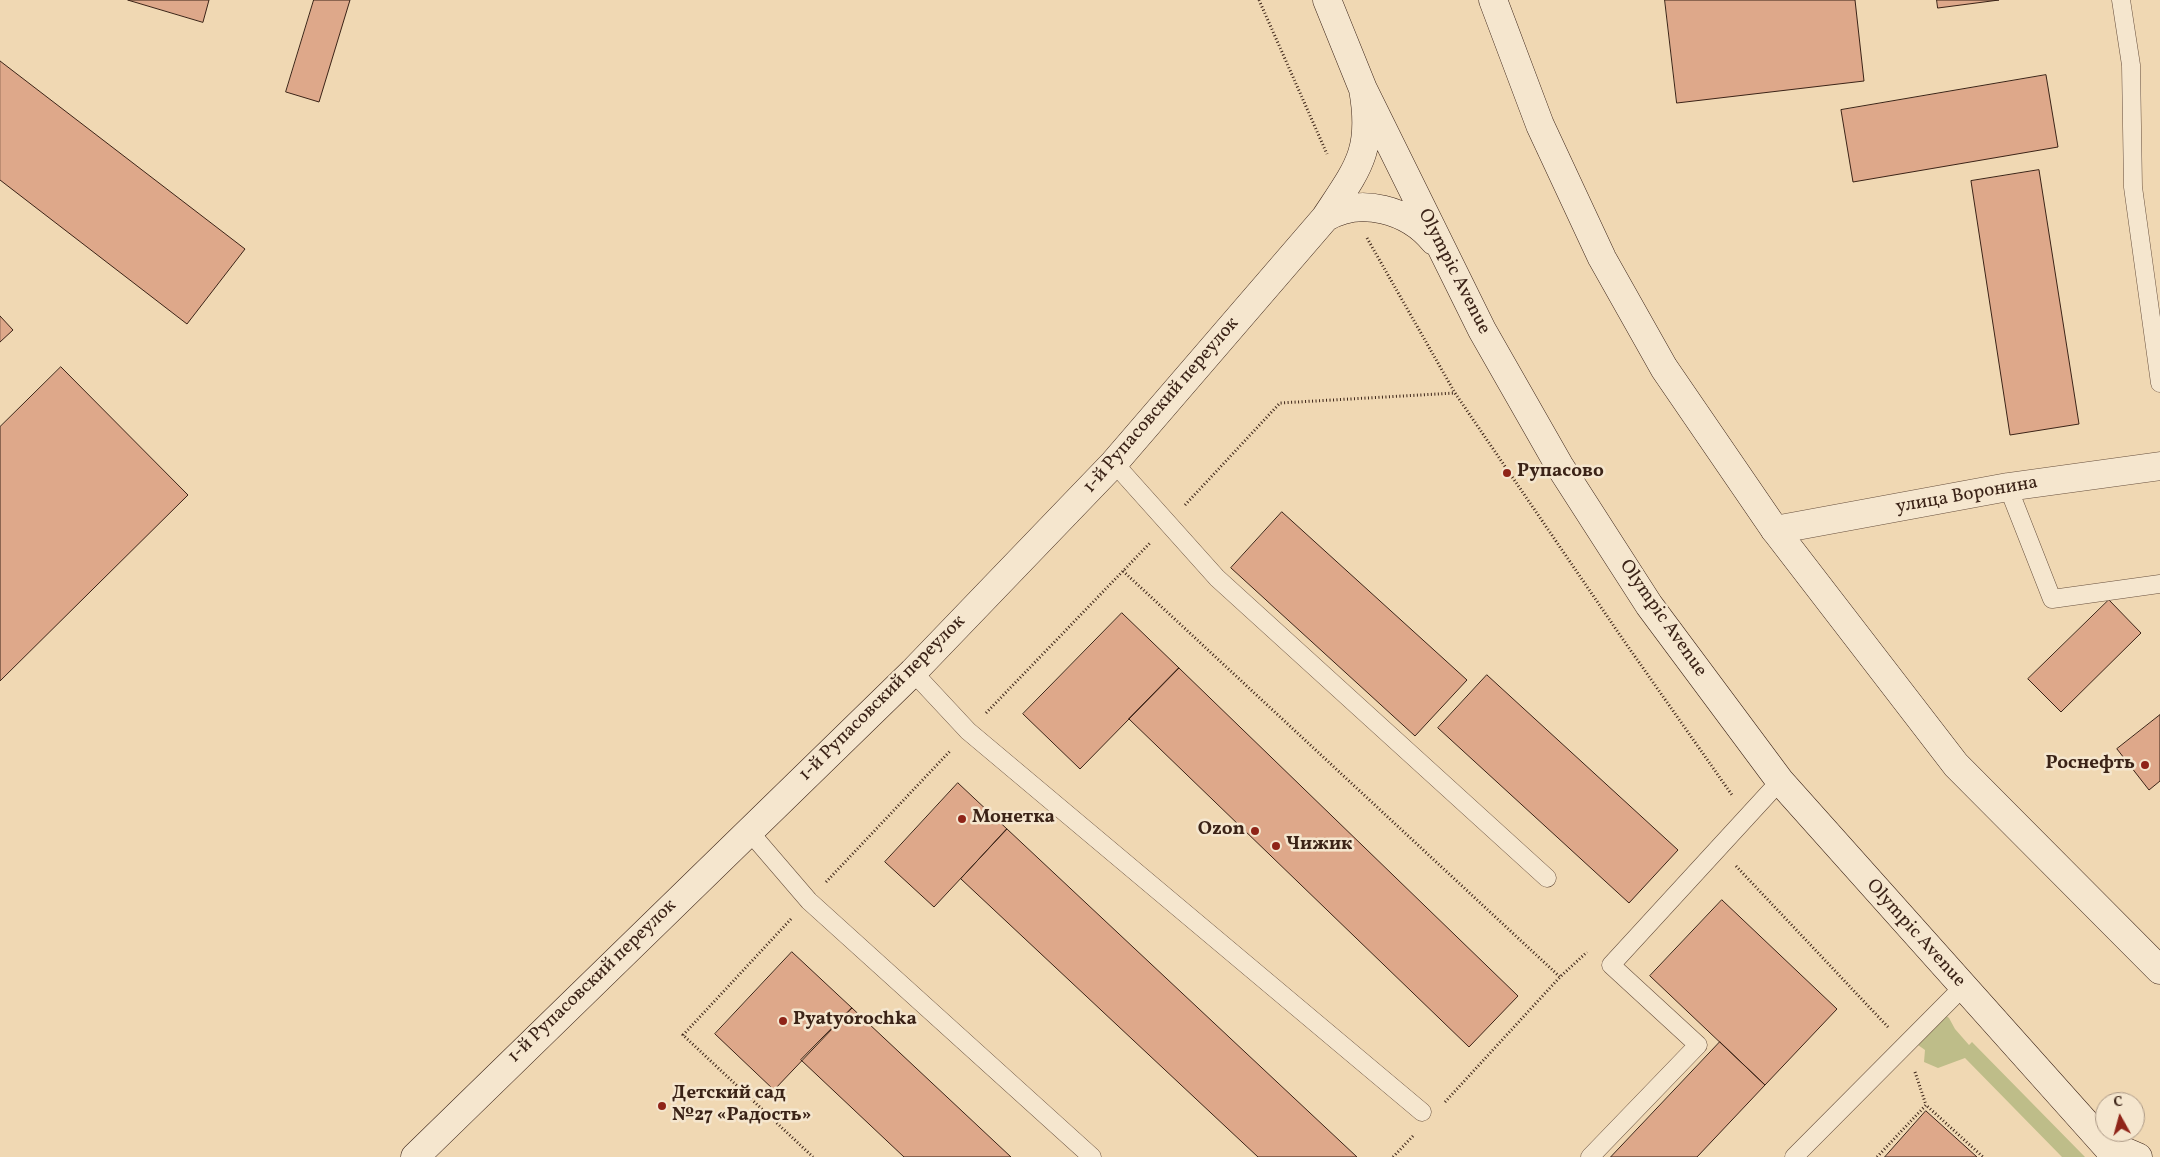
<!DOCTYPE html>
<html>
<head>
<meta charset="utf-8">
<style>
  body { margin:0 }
  #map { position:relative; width:2160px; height:1157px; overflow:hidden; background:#f0d8b3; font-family:Vollkorn,serif }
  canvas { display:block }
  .north { position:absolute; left:2095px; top:1092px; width:50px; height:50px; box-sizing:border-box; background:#f5e6ce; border:1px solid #ab9885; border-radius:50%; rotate:353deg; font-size:14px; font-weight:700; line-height:20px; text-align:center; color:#3b2317 }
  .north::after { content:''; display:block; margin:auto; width:18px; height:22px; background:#8f2418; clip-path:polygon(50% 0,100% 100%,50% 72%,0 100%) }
</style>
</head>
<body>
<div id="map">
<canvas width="2160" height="1157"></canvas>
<div class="north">С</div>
</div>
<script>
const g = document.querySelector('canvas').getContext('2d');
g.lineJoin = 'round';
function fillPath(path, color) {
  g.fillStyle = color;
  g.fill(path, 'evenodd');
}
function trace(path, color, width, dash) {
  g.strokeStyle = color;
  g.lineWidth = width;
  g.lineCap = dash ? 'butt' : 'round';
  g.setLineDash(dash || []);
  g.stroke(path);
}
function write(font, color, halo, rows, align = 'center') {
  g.font = font + ' Vollkorn,serif';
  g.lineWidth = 5;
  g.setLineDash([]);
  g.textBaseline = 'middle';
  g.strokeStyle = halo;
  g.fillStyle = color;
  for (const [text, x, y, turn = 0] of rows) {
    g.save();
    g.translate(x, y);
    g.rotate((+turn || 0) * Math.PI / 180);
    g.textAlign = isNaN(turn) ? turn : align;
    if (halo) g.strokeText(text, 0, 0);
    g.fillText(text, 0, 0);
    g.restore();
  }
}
fillPath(new Path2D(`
  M1944 1014 1949 1018 1955 1029 1969 1045 1972 1042 2085 1157H2062L1965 1058 1938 1068 1924 1062 1925 1050 1918 1045 1916 1037Z`), '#bebd89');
const building = new Path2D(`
  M128 0H209L203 22Z
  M314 0H350L319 102 286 92Z
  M1665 0H1855L1864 81 1677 103Z
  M1937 0H1999L1938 8Z
  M0 61 245 249 187 324 0 180Z
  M2046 75 2058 147 1853 182 1841 110Z
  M2039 170 2079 424 2010 435 1971 181Z
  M0 316 13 330 0 342Z
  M61 367 188 495 0 681V427Z
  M1282 512 1467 680 1415 736 1231 568Z
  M2109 600 2141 633 2061 712 2028 679Z
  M1122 613 1179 668 1080 769 1023 714Z
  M1179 668 1518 996 1469 1047 1129 719Z
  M1487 675 1678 850 1629 903 1438 728Z
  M2160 715V781L2149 790 2117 749Z
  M958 783 1007 829 934 907 885 862Z
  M1007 829 1357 1157H1258L961 879Z
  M1722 900 1837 1009 1765 1085 1650 976Z
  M792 952 852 1008 774 1090 715 1034Z
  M852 1008 1011 1157H904L801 1060Z
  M1720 1042 1765 1085 1697 1157H1611Z
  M1926 1111 1977 1157H1885Z`);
fillPath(building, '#dea88a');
trace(building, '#3b2317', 1);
const lane = new Path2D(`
  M2121 0 2131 65 2133 187 2160 383
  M1114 463 1217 578 1547 878
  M2008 487 2052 599 2160 584
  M913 672 968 731 1422 1112
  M748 830 809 901 1092 1157
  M1590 1157 1698 1045 1611 965 1780 781
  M1794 1157 1963 987`);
const street = new Path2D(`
  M1775 530 2008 487 2160 466`);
const secondary = new Path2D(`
  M1327 0 1363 89 1482 330 1559 465 1649 605 1780 781 2116 1157
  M1493 0 1540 125 1602 258 1664 368 1775 530 1956 765 2160 970
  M1325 218C1360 196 1409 210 1434 241
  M2103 1142 2138 1157
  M415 1157 913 672 1114 463 1325 218C1358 168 1374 151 1363 89`);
trace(lane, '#68503e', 19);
trace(street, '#68503e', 29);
trace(secondary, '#3b2317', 29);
trace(new Path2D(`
  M1259 0 1327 154
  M1367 238 1455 393 1622 638 1732 795
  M1185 505 1280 403 1455 393
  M1123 571 1560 977
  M986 713 1150 543
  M1736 866 1888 1027
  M826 882 951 750
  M791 919 683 1035 813 1157
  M1915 1072 1926 1105
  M1445 1102 1560 977 1587 952
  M1393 1157 1413 1136
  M1877 1157 1926 1105 1983 1157`), '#3b2317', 3, [1, 2.5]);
trace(lane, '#f5e6ce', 18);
trace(street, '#f5e6ce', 28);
trace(secondary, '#f5e6ce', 28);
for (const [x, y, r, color] of [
  [1507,473,5,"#8f2418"],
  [2145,765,5,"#8f2418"],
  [962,819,5,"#8f2418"],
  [1255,831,5,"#8f2418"],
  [1276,846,5,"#8f2418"],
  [783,1021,5,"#8f2418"],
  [662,1106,5,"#8f2418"]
]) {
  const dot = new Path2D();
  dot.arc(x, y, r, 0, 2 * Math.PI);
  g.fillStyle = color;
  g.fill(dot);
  trace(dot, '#f5e6ce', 2);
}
write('19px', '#3b2317', '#f5e6ce', [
  ["Olympic Avenue",1453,272,63],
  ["1-й Рупасовский переулок",1162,406,-49],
  ["улица Воронина",1967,496,-10],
  ["Olympic Avenue",1662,619,55],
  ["1-й Рупасовский переулок",883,699,-45],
  ["Olympic Avenue",1915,934,48],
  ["1-й Рупасовский переулок",593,982,-44]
]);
write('bold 19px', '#3b2317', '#f5e6ce', [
  ["Рупасово",1517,473],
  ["Роснефть",2135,765,"right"],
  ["Монетка",972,819],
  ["Ozon",1245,831,"right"],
  ["Чижик",1286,846],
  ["Pyatyorochka",793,1021],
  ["Детский сад",672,1095],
  ["№27 «Радость»",672,1117]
], 'left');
</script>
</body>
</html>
